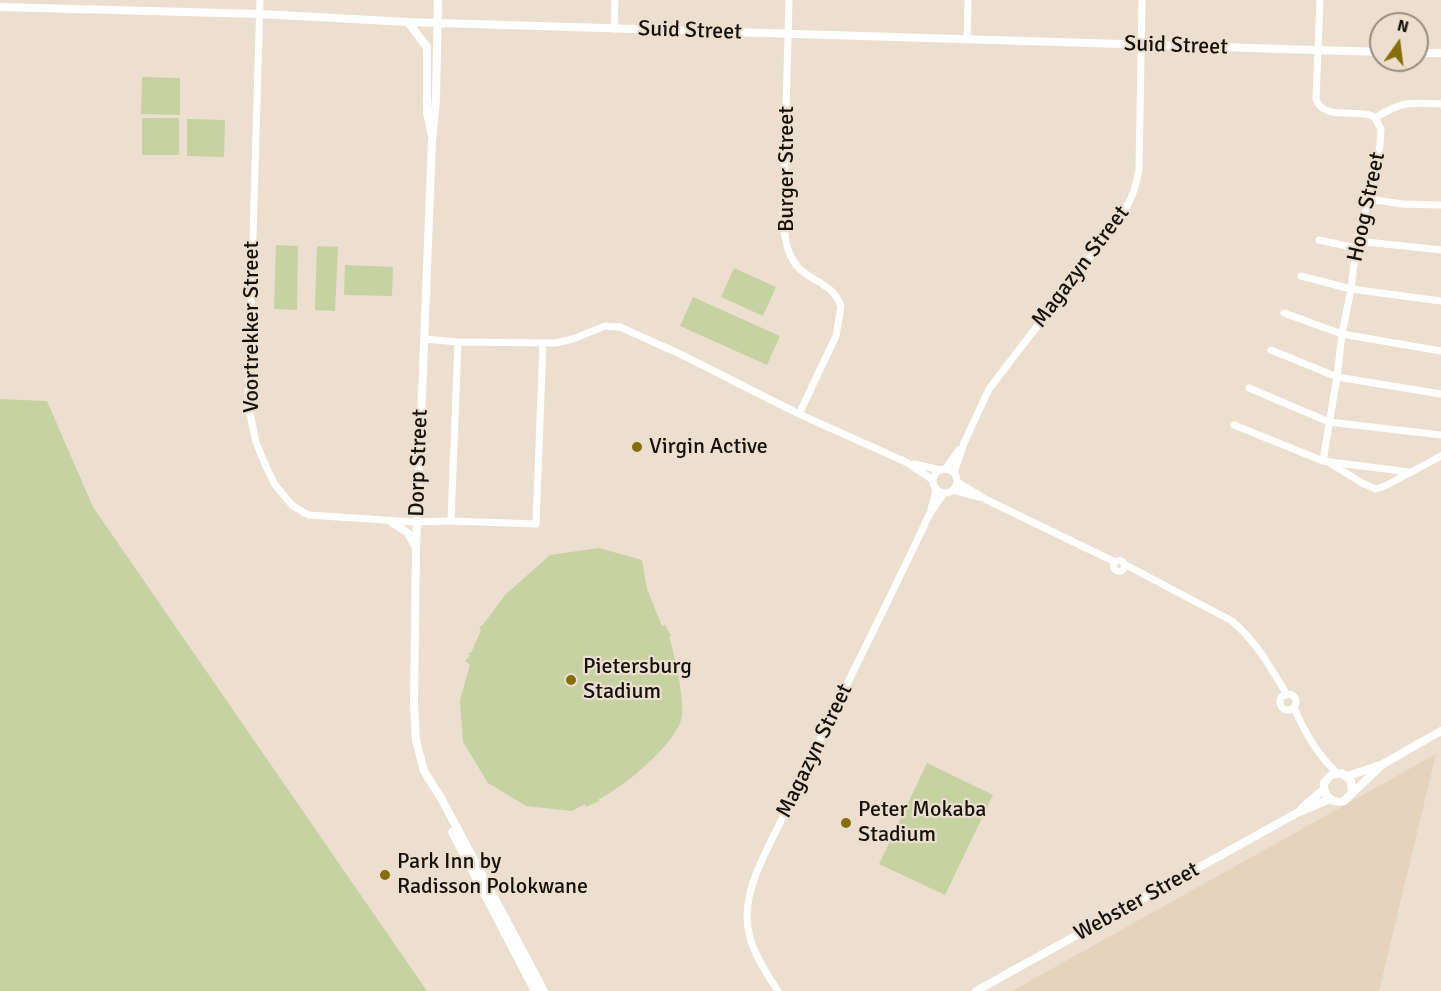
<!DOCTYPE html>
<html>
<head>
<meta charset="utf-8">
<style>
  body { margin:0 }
  #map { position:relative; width:1441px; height:991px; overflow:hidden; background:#ecdfcf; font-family:Signika,sans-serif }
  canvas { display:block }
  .north { position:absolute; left:1369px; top:12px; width:60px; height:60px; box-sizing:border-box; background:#ecdfcf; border:2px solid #968d81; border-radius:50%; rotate:14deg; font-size:16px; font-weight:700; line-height:24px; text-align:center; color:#15110b }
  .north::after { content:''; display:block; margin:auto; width:21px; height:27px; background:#886d0c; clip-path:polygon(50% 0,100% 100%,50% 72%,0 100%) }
</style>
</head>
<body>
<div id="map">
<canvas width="1441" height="991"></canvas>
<div class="north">N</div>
</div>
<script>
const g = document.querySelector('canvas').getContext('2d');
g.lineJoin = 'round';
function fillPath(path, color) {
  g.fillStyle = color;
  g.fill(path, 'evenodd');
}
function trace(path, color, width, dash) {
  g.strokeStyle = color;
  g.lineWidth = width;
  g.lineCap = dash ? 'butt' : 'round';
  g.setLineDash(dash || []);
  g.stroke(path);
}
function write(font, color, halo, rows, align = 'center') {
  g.font = font + ' Signika,sans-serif';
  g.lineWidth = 4.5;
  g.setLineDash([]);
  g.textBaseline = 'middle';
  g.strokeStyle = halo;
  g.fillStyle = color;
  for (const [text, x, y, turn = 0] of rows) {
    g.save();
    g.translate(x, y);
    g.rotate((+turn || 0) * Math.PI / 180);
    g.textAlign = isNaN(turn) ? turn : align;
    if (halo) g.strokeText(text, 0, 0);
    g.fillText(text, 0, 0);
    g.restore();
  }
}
fillPath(new Path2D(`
  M1436 754 1379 991H1012Z`), '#e6d3bd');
fillPath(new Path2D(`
  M142 77 180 78V115L141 114Z
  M142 118H179V155H142Z
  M187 119 225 120 224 157 187 156Z
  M276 245 298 246 297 310 274 309Z
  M317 246 338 247 335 311 315 310Z
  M345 265 393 267 392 296 344 295Z
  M734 268 776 287 763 316 721 297Z
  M693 297 780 336 767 365 680 326Z
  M0 399 47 401 93 507 427 991H0Z
  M599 548 642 560 647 589 662 626 665 625 671 636 669 637C675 655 684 697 682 715 680 741 622 789 599 799V801L586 807 585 804 572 811 526 806 488 783 463 742 460 700 470 665 465 661 470 655 467 653H471L481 630 479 627 482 626 505 595 550 555Z
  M927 763 993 795 945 895 879 864Z`), '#c7d2a3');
trace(new Path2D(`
  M260 0 248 404 256 442 264 462 275 485 293 506 308 515 414 522 451 521 536 524 543 343
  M789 0 783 217C784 233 786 253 797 266 812 283 831 281 841 306L836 336 799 414
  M1320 0 1316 99C1323 120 1352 110 1370 115L1375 118 1381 129 1380 145 1369 199 1357 241 1351 289 1342 334 1337 377 1323 461
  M614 29 615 0
  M967 39 968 0
  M1375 118C1404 100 1409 103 1441 104
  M1369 199 1402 204 1441 205
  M1319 240 1356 248
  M1357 241 1441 250
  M1301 276 1351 289 1441 301
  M1284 313 1342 334 1441 351
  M424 339 458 342 555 343 573 339 605 326 620 327 680 354 799 414 906 462 933 480
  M1271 350 1337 377 1441 394
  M1249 388 1329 422 1441 435
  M1234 425 1323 461 1409 472
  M1330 463 1362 483 1376 489 1387 485 1441 456
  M914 464 941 470
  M933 481a12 12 0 1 1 24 0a12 12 0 1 1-24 0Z
  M945 469 959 450
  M954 472 964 443 989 389 1113 227C1128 207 1135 194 1139 169L1142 0
  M957 482 987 500 1115 562
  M953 490 979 497
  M931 510 936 489
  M451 521 458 342
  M1113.5 566a5.5 5.5 0 1 1 11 0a5.5 5.5 0 1 1-11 0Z
  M1124 564 1232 621C1256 641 1271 668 1287 695
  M1280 702a8 8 0 1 1 16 0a8 8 0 1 1-16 0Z
  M1294 707C1304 732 1318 755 1337 773
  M778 991C763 968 747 945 747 916 747 879 775 836 790 802 835 706 884 612 929 515L944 493`), '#fff', 7);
trace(new Path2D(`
  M438 0 436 99 432 141 416 547 414 703 416 740 424 771 441 798 544 991
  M0 7 260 14 408 22 1381 52
  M408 22 427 47V113L431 132
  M1417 53H1441
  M390 521 408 533 415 546
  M1348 776 1383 764 1441 731
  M1352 793 1351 781 1342 773 1331 775 1324 783C1323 796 1332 804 1344 801L1383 764
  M1302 808 1324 789
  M452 832 535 991
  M976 991 1297 813 1330 799`), '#fff', 8);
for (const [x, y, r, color] of [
  [637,447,6,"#886d0c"],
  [571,680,6,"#886d0c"],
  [846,823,6,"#886d0c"],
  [385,875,6,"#886d0c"]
]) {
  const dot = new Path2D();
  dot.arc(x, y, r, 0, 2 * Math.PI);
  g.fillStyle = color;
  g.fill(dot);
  trace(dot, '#ecdfcf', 2);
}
write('22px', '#15110b', '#ecdfcf', [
  ["Suid Street",690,31,2],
  ["Suid Street",1176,46,2],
  ["Burger Street",787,169,-90],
  ["Hoog Street",1367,207,-78],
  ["Magazyn Street",1081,267,-53],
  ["Voortrekker Street",252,327,-90],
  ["Dorp Street",419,463,-88],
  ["Magazyn Street",815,751,-64],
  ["Webster Street",1137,902,-29]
]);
write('22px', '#15110b', '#ecdfcf', [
  ["Virgin Active",649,447],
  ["Pietersburg",583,667],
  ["Stadium",583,692],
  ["Peter Mokaba",858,810],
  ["Stadium",858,835],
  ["Park Inn by",397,862],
  ["Radisson Polokwane",397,887]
], 'left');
</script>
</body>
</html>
